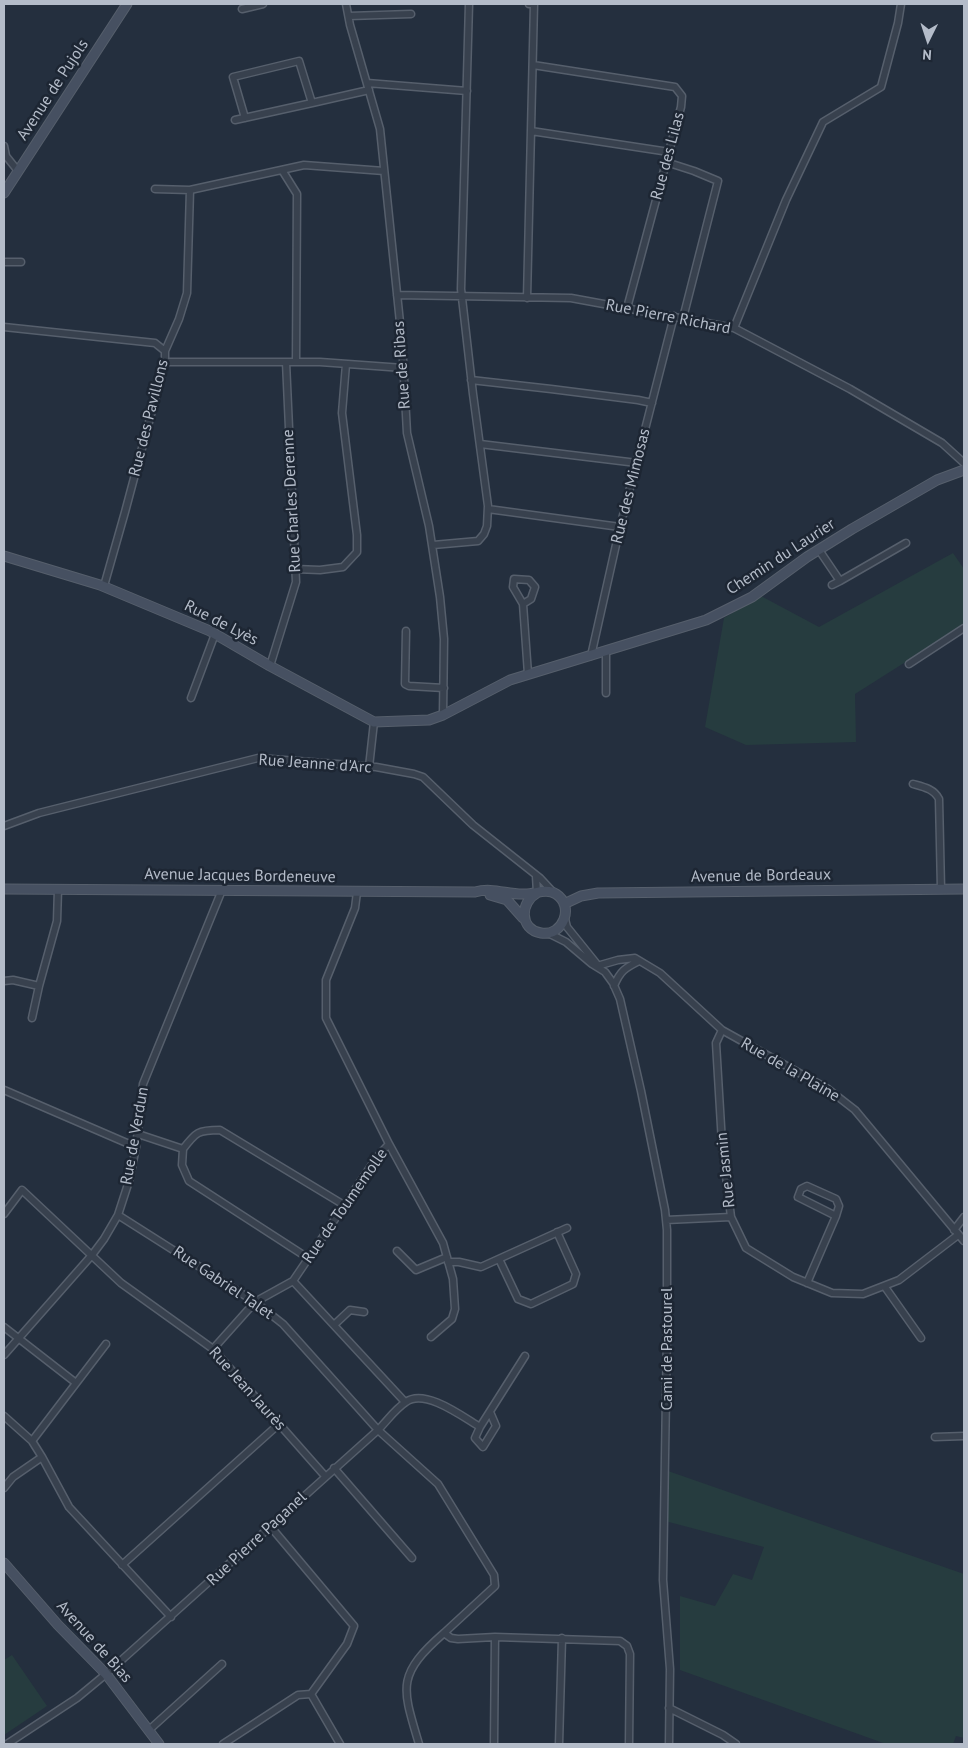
<!DOCTYPE html>
<html>
<head>
<meta charset="utf-8">
<style>
  body { margin:0 }
  #map { position:relative; width:968px; height:1748px; overflow:hidden; background:#242f3e; font-family:"PT Sans",sans-serif }
  canvas { display:block }
  .frame { position:absolute; inset:0; border:5px solid #b4bcc9; pointer-events:none }
  .north { position:absolute; left:903px; top:15px; width:50px; height:50px; -webkit-text-stroke:4px #1d2633; paint-order:stroke; rotate:184deg; font-size:14px; font-weight:700; line-height:20px; text-align:center; color:#b4bcc9 }
  .north::after { content:''; display:block; margin:auto; width:18px; height:22px; background:#b4bcc9; clip-path:polygon(50% 0,100% 100%,50% 72%,0 100%) }
</style>
</head>
<body>
<div id="map">
<canvas width="968" height="1748"></canvas>
<div class="frame"></div>
<div class="north">N</div>
</div>
<script>
const g = document.querySelector('canvas').getContext('2d');
g.lineJoin = 'round';
function fillPath(path, color) {
  g.fillStyle = color;
  g.fill(path, 'evenodd');
}
function trace(path, color, width, dash) {
  g.strokeStyle = color;
  g.lineWidth = width;
  g.lineCap = dash ? 'butt' : 'round';
  g.setLineDash(dash || []);
  g.stroke(path);
}
function write(font, color, halo, rows, align = 'center') {
  g.font = font + ' "PT Sans",sans-serif';
  g.lineWidth = 5;
  g.setLineDash([]);
  g.textBaseline = 'middle';
  g.strokeStyle = halo;
  g.fillStyle = color;
  for (const [text, x, y, turn = 0] of rows) {
    g.save();
    g.translate(x, y);
    g.rotate((+turn || 0) * Math.PI / 180);
    g.textAlign = isNaN(turn) ? turn : align;
    if (halo) g.strokeText(text, 0, 0);
    g.fillText(text, 0, 0);
    g.restore();
  }
}
fillPath(new Path2D(`
  M953 553 964 569V625L855 694 856 742 746 745 705 727 724 618 761 596 819 627Z
  M668 1471 964 1574V1738L956 1736 953 1744H886L680 1670V1596L715 1606 733 1574 752 1580 764 1547 665 1521Z
  M12 1655 47 1706 4 1735V1660Z`), '#263c3f');
const street = new Path2D(`
  M346 4 350 25 380 129 402 342 407 433 429 526 440 597 444 639 443 715
  M242 9 263 4
  M349 16 411 14
  M533 65 675 87 682 96 681 107 627 308
  M367 83 467 91
  M312 103 369 90
  M235 120 312 103 299 61 233 77 245 118
  M531 131 669 152
  M4 146 6 156 18 171
  M666 162 694 171 718 181 683 318
  M282 170 297 194 296 362
  M155 189 190 190 304 165 384 171
  M4 262H21
  M397 295 571 298 734 328 850 389 942 443 964 463
  M527 298 534 4H529
  M4 327 155 343 165 351V362L125 512 104 586
  M734 328 786 200 823 122 881 87 898 23 901 4
  M165 351 179 319 187 293 190 190
  M165 362H320L403 368
  M471 380 551 389 638 400 652 403
  M480 444 637 463
  M488 509 620 527
  M433 545 478 541 484 534 487 526 488 506 473 394 461 289 469 4
  M819 550 840 581 906 543
  M295 569 320 570 343 567 357 552V535L342 413 346 364
  M832 585 840 581
  M523 604 531 599 535 587 529 580 514 579 513 587 523 604 528 674
  M406 631 405 684 409 686 444 688
  M591 656 620 527 674 316
  M909 664 964 628
  M270 666 296 582 286 362
  M606 693V651
  M191 698 215 634
  M369 767 374 722
  M913 784C924 787 934 789 939 799L941 889
  M4 826 39 813 258 758 376 767 414 774 423 777 473 825 540 878 553 892
  M536 876 537 893
  M565 919 567 927 596 963
  M548 933 566 942 592 964 605 972 613 983 620 999 641 1091 665 1210 667 1230V1334L663 1580 670 1669 669 1744
  M597 966 618 960 635 958 660 973 722 1030 828 1089 855 1110 964 1241
  M4 981 13 980 39 986 57 921 58 889
  M614 986C620 971 625 968 639 961
  M32 1018 39 986
  M722 1030 716 1043 722 1143 731 1217 746 1248 793 1277 832 1293 863 1294 899 1280 958 1235
  M4 1090 136 1147
  M138 1134 183 1149 182 1165 189 1181 308 1258
  M389 1144 443 1243 453 1279 455 1309 452 1319 431 1337
  M183 1149C196 1132 198 1130 220 1130L344 1205
  M4 1214 22 1190 121 1283 213 1349 325 1476
  M118 1215 255 1302 283 1324 378 1430 438 1484 494 1575 495 1586 444 1633
  M666 1220 731 1217
  M954 1230 964 1217
  M397 1251 416 1270 447 1257
  M499 1259 518 1299 531 1304 573 1284 576 1274 557 1232
  M448 1262H459L481 1267 567 1228
  M293 1281 405 1402
  M807 1283 836 1216 839 1206 836 1199 807 1186 801 1189 798 1197 836 1216
  M885 1287 921 1338
  M334 1325 350 1310 364 1312
  M4 1327 76 1383
  M213 1349 255 1302 293 1281 377 1157 389 1144 326 1018V980L355 908 357 892
  M4 1355 92 1255 104 1239 118 1215 130 1178 136 1147 143 1084 222 890
  M4 1416 32 1441
  M480 1427 475 1438 483 1447 496 1426 490 1412
  M935 1437 964 1436
  M42 1457 69 1507 171 1617
  M334 1468 412 1558
  M4 1488 13 1477 42 1457 32 1441 106 1344
  M270 1526 354 1626 347 1644 311 1694
  M122 1565 279 1424
  M669 1708 723 1735 736 1744
  M149 1730 222 1664
  M7 1744 77 1698 106 1674 378 1430C387 1421 395 1409 406 1402 425 1388 463 1417 480 1427L525 1356
  M223 1744 298 1695 311 1694 340 1744
  M419 1744C402 1687 396 1675 444 1633L451 1638 458 1639 495 1637 620 1641 627 1646 630 1654 629 1744
  M494 1744 495 1637
  M559 1744 562 1638`);
const secondary = new Path2D(`
  M4 193 127 4
  M4 556 100 585 210 631 270 666 374 722 429 720 443 715 510 680 706 620 752 597 807 557 852 529 937 480 964 470
  M4 889 475 892C493 887 508 895 525 894 536 894 546 888 556 894 575 906 563 937 541 933 519 929 520 902 537 893
  M490 895 507 900 523 918
  M564 904 581 896 598 893 964 889
  M4 1563 58 1625 106 1674 159 1744`);
trace(street, '#565f6c', 9);
trace(secondary, '#565f6c', 11);
trace(street, '#38414e', 6);
trace(secondary, '#465061', 9);
write('16px', '#b4bcc9', '#1d2633', [
  ["Avenue de Pujols",53,90,-57],
  ["Rue des Lilas",668,156,-75],
  ["Rue Pierre Richard",668,317,11],
  ["Rue de Ribas",402,365,-94],
  ["Rue des Pavillons",149,418,-76],
  ["Rue des Mimosas",631,486,-76],
  ["Rue Charles Derenne",292,501,-93],
  ["Chemin du Laurier",781,557,-33],
  ["Rue de Lyès",221,623,27],
  ["Rue Jeanne d'Arc",315,764,4],
  ["Avenue Jacques Bordeneuve",240,876,1],
  ["Avenue de Bordeaux",761,876,-1],
  ["Rue de la Plaine",790,1070,30],
  ["Rue de Verdun",135,1136,-80],
  ["Rue Jasmin",726,1170,-96],
  ["Rue de Toumemolle",345,1206,-55],
  ["Rue Gabriel Talet",223,1283,34],
  ["Cami de Pastourel",667,1349,-90],
  ["Rue Jean Jaurès",247,1389,48],
  ["Rue Pierre Paganel",257,1539,-43],
  ["Avenue de Bias",94,1642,48]
]);
</script>
</body>
</html>
